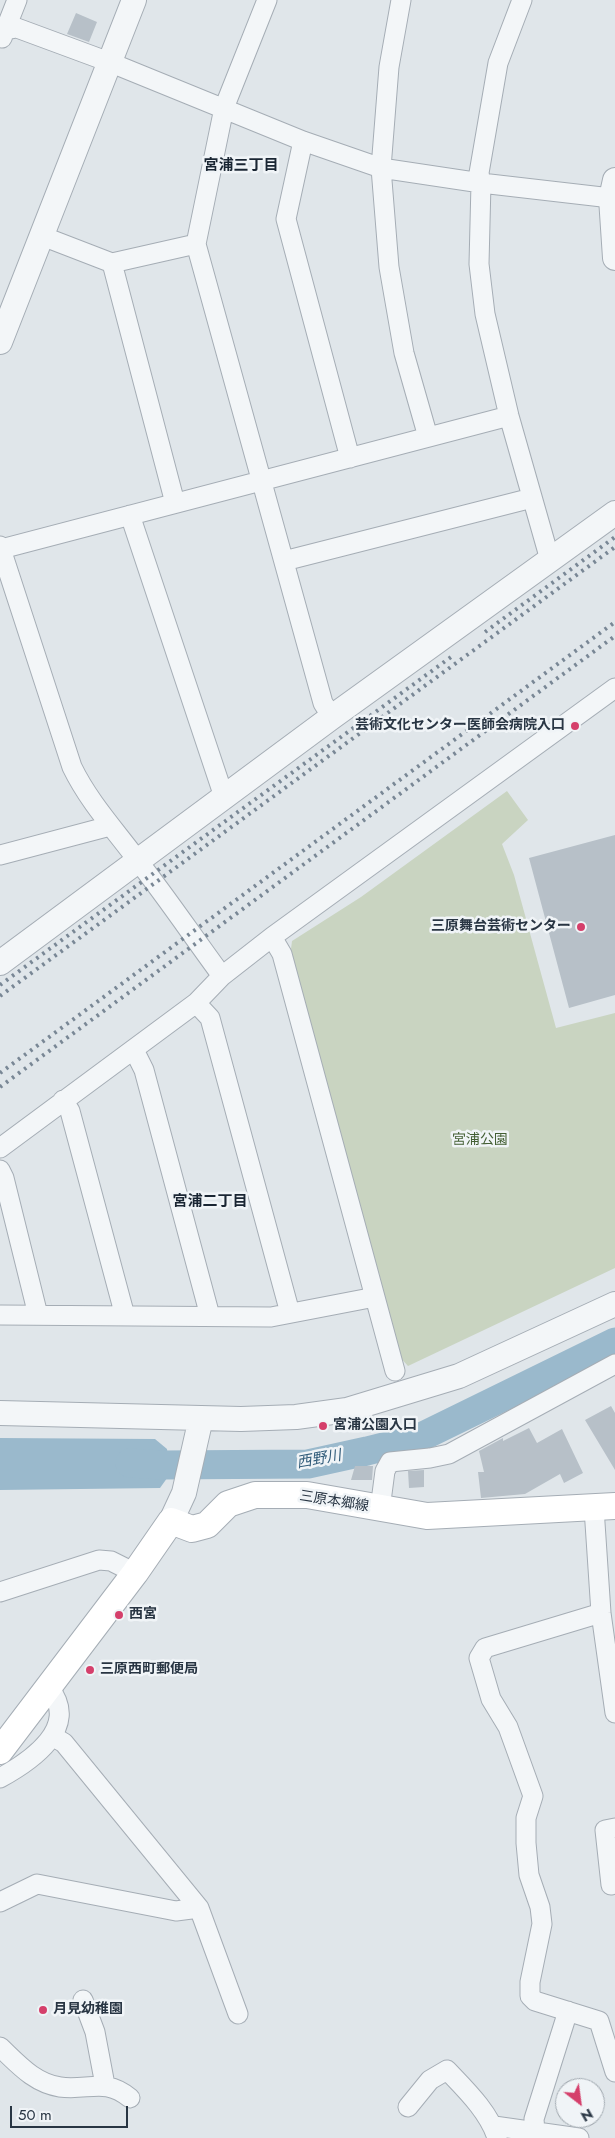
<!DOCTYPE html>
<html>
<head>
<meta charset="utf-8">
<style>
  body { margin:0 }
  #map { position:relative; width:615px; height:2138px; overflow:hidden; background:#e0e6ea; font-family:Jost,sans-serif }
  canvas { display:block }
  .north { position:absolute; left:555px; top:2078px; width:50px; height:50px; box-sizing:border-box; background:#f0f4f7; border:1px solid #a0a8af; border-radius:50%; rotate:150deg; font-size:14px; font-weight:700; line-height:20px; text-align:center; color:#283543 }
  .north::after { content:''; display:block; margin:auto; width:18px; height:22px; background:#d53f6b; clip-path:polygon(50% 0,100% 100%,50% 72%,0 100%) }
  .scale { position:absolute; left:10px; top:2106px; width:118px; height:22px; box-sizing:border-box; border:2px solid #283543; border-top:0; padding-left:6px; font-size:15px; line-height:18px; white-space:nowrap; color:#283543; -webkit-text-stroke:4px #f0f4f7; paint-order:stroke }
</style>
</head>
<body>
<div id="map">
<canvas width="615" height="2138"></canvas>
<div class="north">N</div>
<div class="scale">50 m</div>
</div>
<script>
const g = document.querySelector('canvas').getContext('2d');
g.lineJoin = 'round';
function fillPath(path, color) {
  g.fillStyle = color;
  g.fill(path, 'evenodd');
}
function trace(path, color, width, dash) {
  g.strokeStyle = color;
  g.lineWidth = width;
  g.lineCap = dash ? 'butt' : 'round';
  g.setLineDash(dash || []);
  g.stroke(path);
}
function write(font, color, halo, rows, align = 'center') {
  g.font = font + ' Jost,"Noto Sans JP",sans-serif';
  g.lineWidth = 5;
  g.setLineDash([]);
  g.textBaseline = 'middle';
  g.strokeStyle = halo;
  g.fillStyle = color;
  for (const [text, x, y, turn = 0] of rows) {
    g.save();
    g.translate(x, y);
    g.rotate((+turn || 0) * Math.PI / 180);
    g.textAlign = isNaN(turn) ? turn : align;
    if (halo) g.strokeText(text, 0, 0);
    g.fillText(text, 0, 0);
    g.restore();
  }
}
fillPath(new Path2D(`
  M507 791 528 820 502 844 514 875 556 1028 615 1013V1268L408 1366 398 1355 379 1273 353 1188 291 949 292 941 361 897Z`), '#c9d4c1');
fillPath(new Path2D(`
  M0 1438 155 1439 167 1449 170 1474 160 1488 0 1490Z`), '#9ab9cc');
trace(new Path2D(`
  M130 1463 162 1465 308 1464 367 1451 419 1438 615 1342`), '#9ab9cc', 29);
fillPath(new Path2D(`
  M76 13 97 22 89 42 67 34Z
  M615 835V995L569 1008 529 858Z
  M611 1406 615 1413V1470L585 1420Z
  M529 1428 537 1443 562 1429 583 1473 564 1483 560 1474 525 1494 481 1498 478 1472H484L479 1451 503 1438V1441Z
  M355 1466H373L372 1480H351Z
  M424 1470V1487L409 1488 408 1471Z`), '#b7c0c8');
const minor = new Path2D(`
  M267 0 224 108 196 244 323 703 332 717
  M401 0 389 67 381 168 389 267 404 353 428 437
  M522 0 498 63 479 173 481 183 479 264 485 314 509 416 550 560
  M0 34 5 30 17 28 109 62 303 141 381 168 481 183 611 198
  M2 38 17 0
  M303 141 286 219 350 458
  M42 236 112 263 196 244
  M112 263 175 503
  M130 515 224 797
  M0 546 72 767C89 802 115 830 138 861 167 898 194 938 222 976
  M1 549 509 416
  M284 561 532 498
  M0 855 110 826
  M272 937 282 954 395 1371
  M196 1003 210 1018 290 1313
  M134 1050 144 1070 210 1316
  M63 1100 70 1111 125 1316
  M0 1148 196 1003 222 976 272 937 615 688
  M0 1170 4 1178 38 1315
  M0 1315 271 1317 375 1297
  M594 1508 601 1613 615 1713
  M380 1509 385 1471 390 1462 430 1458 449 1454 615 1364
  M0 1592 99 1560 111 1561 135 1573
  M601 1613 485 1648 479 1658 491 1699 508 1727 533 1796 526 1818V1843L529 1875 540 1907 542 1924 530 1982V1996L535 2001 599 2021 615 2072
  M54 1737 64 1743 199 1908 238 2014
  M0 1778C31 1761 81 1727 49 1688
  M611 1885 605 1830 615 1828
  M0 1902 37 1884 176 1911 199 1908
  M83 2000 95 2032 105 2085
  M0 2047C18 2064 34 2083 60 2087 88 2091 105 2077 130 2098
  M408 2107 430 2080 447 2070C466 2090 489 2112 497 2138
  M494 2126 579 2138
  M535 2132 534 2119 568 2011`);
const tertiary = new Path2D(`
  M615 180 611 198 615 258
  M0 342 134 0
  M0 963 332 717 615 513
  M0 1413 241 1419 296 1417 347 1410 459 1376 615 1304
  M171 1521 184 1493 201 1418`);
const secondary = new Path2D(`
  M0 1751 135 1573 171 1521 192 1529 207 1525 228 1504 255 1495H307L427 1516 615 1506`);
trace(minor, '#a5adb5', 21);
trace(tertiary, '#a5adb5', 26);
trace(secondary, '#a5adb5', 28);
trace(minor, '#f3f6f8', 19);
trace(tertiary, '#f3f6f8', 24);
trace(secondary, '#fff', 26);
trace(new Path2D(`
  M485 632 615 537
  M0 985 451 657
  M0 996 615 547
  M0 1073 615 622
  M0 1087 615 636`), '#798795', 4, [2.5, 5]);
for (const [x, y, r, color] of [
  [575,726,5,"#d53f6b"],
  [581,927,5,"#d53f6b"],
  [323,1426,5,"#d53f6b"],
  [119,1615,5,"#d53f6b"],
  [90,1670,5,"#d53f6b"],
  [43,2010,5,"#d53f6b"]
]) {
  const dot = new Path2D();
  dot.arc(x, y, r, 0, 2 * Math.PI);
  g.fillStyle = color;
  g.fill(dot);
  trace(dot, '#f0f4f7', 2);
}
write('bold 14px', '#283543', '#f0f4f7', [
  ["芸術文化センター医師会病院入口",565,726,"right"],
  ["三原舞台芸術センター",571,927,"right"],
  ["宮浦公園入口",333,1426],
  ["西宮",129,1615],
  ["三原西町郵便局",100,1670],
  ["月見幼稚園",53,2010]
], 'left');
write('14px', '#435f34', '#f0f4f7', [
  ["宮浦公園",480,1141]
]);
write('14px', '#283543', '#f0f4f7', [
  ["三原本郷線",334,1502,9]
]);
write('bold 15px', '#1a2633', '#f0f4f7', [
  ["宮浦三丁目",241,166],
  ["宮浦二丁目",210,1202]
]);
write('italic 15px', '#305b79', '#f0f4f7', [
  ["西野川",319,1460,-10]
]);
</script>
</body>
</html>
